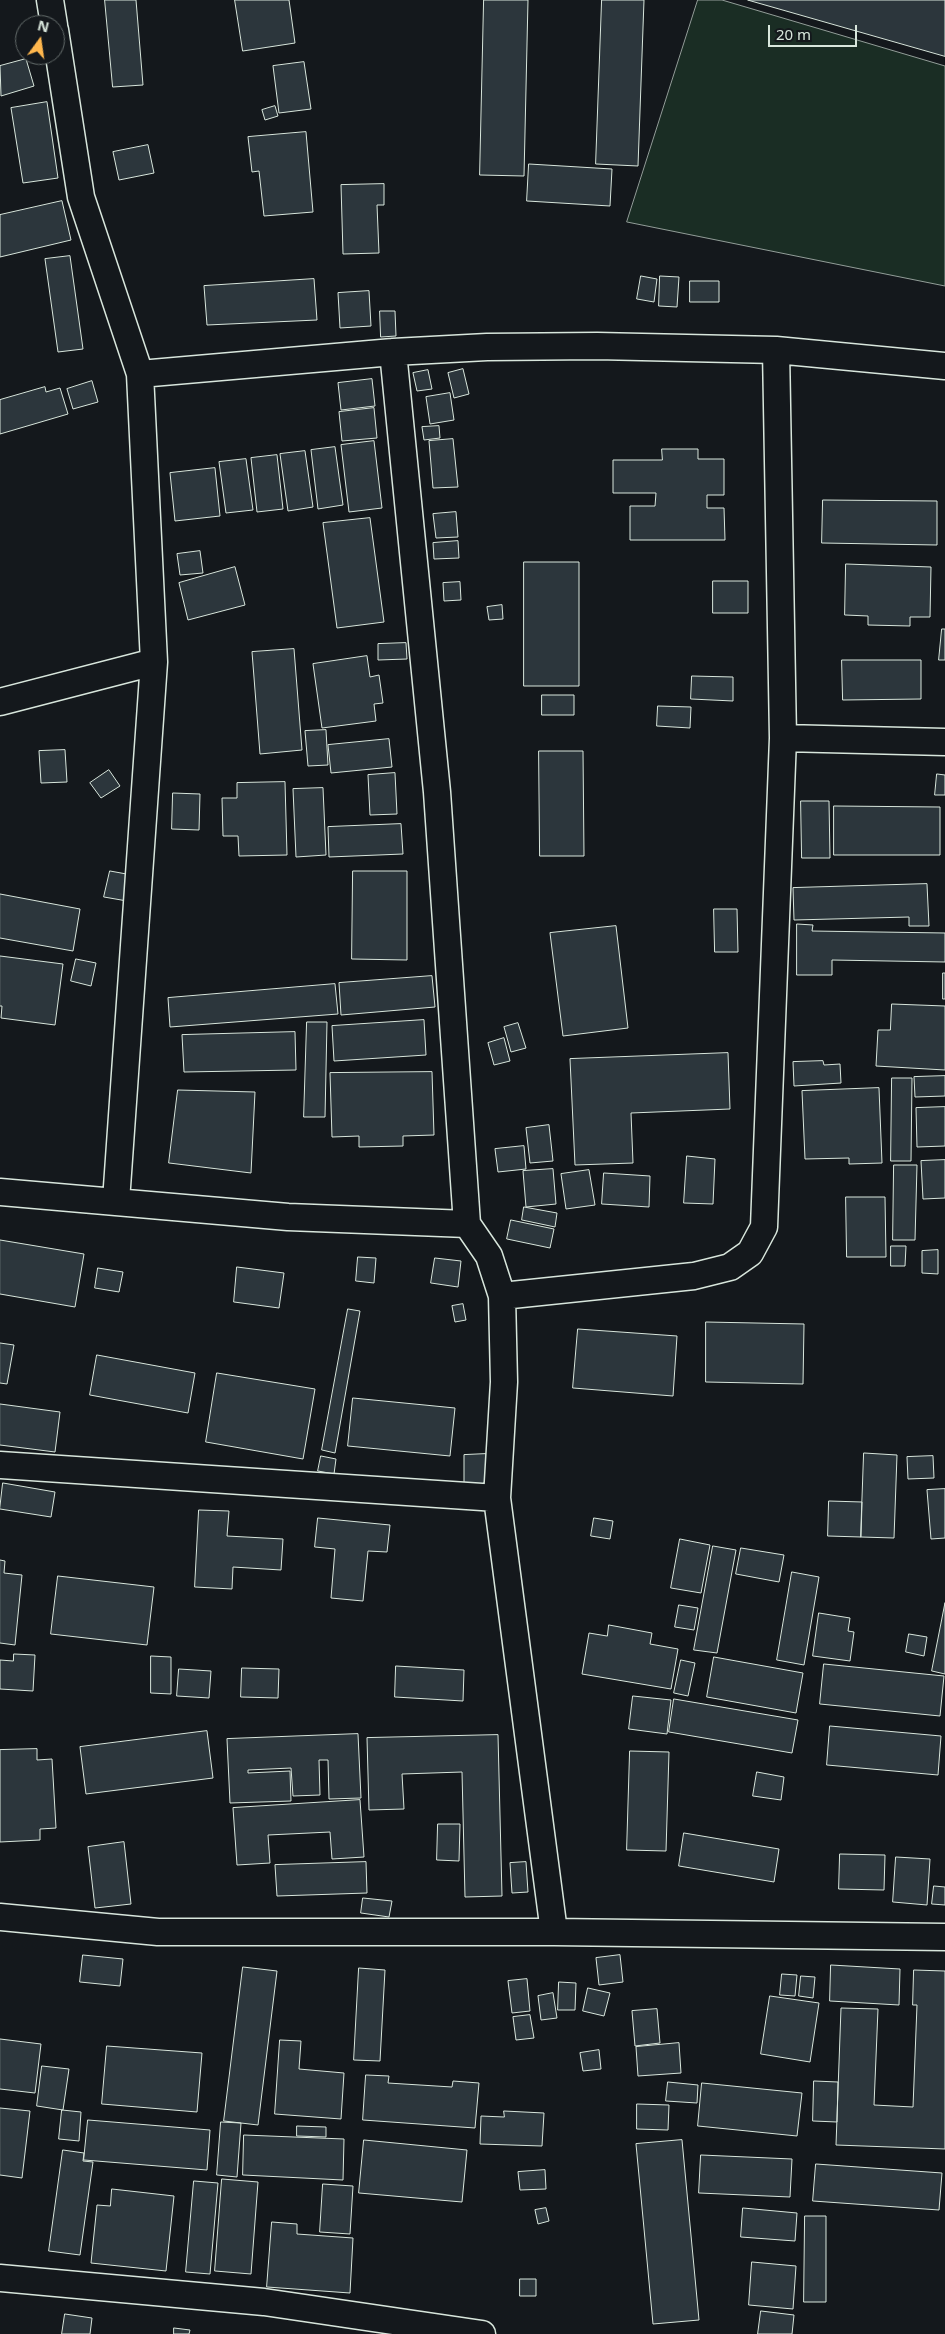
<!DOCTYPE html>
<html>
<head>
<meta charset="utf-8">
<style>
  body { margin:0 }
  #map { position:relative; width:945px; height:2334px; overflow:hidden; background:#14181c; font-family:"Noto Sans",sans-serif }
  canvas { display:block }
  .north { position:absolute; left:15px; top:15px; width:50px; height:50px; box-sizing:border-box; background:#14181c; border:1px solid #626a69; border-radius:50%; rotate:14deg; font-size:14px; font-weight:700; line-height:20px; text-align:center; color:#d8e6dc }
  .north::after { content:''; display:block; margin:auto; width:18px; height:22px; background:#ffb74d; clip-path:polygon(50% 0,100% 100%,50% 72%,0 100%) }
  .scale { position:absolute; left:768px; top:25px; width:89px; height:22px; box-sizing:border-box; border:2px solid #d8e6dc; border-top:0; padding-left:6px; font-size:15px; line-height:18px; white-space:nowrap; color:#d8e6dc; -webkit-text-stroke:4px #14181c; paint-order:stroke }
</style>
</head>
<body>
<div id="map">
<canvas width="945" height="2334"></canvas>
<div class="north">N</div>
<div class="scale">20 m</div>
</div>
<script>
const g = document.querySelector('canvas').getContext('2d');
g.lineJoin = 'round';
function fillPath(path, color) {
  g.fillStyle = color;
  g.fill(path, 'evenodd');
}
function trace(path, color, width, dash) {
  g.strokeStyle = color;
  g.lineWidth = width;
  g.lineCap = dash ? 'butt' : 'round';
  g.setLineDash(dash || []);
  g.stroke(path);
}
const green = new Path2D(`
  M698 0H722L945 66V286L627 222Z`);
fillPath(green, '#1a2d24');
trace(green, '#939e99', 1);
const building = new Path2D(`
  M105 0H136L143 85 113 87Z
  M235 0H289L295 43 243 51Z
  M484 0H528L524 176 480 175Z
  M602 0H644L638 166 596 164Z
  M748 0H945V56Z
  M26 59 34 86 1 96 0 66Z
  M304 62 311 109 279 113 273 66Z
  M47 102 58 178 23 183 11 108Z
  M275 106 278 116 265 120 262 110Z
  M306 132 313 212 264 216 259 171 252 172 248 137Z
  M148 145 154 173 119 180 113 152Z
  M529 164 612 169 610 206 527 201Z
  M384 184V205H377L379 253 343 254 341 185Z
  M62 201 71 240 0 257V215Z
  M70 256 83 349 58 352 45 259Z
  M641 276 657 279 654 302 637 299Z
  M660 276 679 277 677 307 659 306Z
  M314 279 317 320 207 325 204 286Z
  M690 281H719V302H690Z
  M369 291 371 326 340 328 338 293Z
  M380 311H395L396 336 381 337Z
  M463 369 469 394 454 398 448 373Z
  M428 370 432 389 417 391 413 373Z
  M372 379 375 406 341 410 338 383Z
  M92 381 98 402 73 409 67 389Z
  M45 387 46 392 60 388 68 414 0 434V400Z
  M450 393 454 420 430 424 426 397Z
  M374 408 377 438 342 441 339 412Z
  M439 426 440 438 424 440 422 427Z
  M453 439 458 487 433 488 429 441Z
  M374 441 382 508 349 512 341 445Z
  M335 447 343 505 318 509 311 450Z
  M662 449H698V459H724V495H707V508H724L725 540H630V506H655L656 493H613V460H662Z
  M305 451 313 507 288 511 280 454Z
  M277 455 283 509 257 512 251 458Z
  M246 459 253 510 226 513 219 462Z
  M215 468 220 516 175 521 170 473Z
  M823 500 937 501V545L822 543Z
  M456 512 458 537 436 538 433 514Z
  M370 518 384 622 337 628 323 523Z
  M458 541 459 558 434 559 433 543Z
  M200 551 203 573 180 575 177 554Z
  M524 562H579V686H524Z
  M846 564 931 567 930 617H910V626L868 625V616L845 615Z
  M235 567 245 605 188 620 179 583Z
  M713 581H748V613H713Z
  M460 582 461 600 444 601 443 583Z
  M502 605 503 619 489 620 487 607Z
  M942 629H945V660H939Z
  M406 643 407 659 378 660V644Z
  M294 649 302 750 260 754 252 652Z
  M367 656 370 677 379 675 383 703 374 704 376 721 322 728 313 664Z
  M842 660H921V699L843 700Z
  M692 676 733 677V701L691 699Z
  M542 695H574V715H542Z
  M658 706 691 707 690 728 657 726Z
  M326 730 328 765 308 766 305 731Z
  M389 739 392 767 331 773 328 745Z
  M65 750 67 782 41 783 39 751Z
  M539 751H583L584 856H540Z
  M109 770 120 786 101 798 90 783Z
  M395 773 397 814 370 815 368 775Z
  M937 774 945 775V795H935Z
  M285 782 287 855 239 856 238 836H223L222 798H237V783Z
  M323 788 326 855 296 857 293 789Z
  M173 793 200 794 199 830 172 829Z
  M801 801H829L830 858H802Z
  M834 806 940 807V855H834Z
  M401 824 403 854 329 857 328 827Z
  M110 871 132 875 127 901 104 897Z
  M353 871H407V960L352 959Z
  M927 884 929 926H909V917L794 920 793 888Z
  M0 894 80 909 73 951 0 938Z
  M714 909H737L738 952H715Z
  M797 924 813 925 812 931 945 933V962L832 960V975H797Z
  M616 926 628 1028 563 1036 550 933Z
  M0 956 63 964 55 1025 1 1018 2 1006H0Z
  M76 959 96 963 91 986 71 981Z
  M943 973H945V999H943Z
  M432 976 435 1007 341 1015 339 983Z
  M335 984 338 1014 170 1027 168 998Z
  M892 1004 945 1006V1070L876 1066 878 1030H890Z
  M424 1020 426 1055 334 1061 332 1026Z
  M307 1022H327L325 1117H304Z
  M518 1023 526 1048 511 1052 504 1027Z
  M295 1032 296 1070 184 1072 182 1035Z
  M504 1038 510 1061 494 1065 488 1043Z
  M728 1053 730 1109 631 1113 633 1163 575 1165 570 1059Z
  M823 1061 824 1065 840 1064 841 1083 794 1086 793 1062Z
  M432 1072 434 1135 403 1136V1146L359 1147V1136L332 1137 330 1073Z
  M945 1076V1096L915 1097 914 1077Z
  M892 1078H912L911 1161H891Z
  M879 1088 882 1163 849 1164V1158L805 1159 802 1091Z
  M178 1090 255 1092 251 1173 169 1163Z
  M945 1107V1146L917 1147 916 1108Z
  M549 1125 553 1161 530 1163 526 1128Z
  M524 1146 526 1169 498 1172 495 1149Z
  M687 1156 715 1159 713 1204 684 1203Z
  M945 1160V1198L923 1199 921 1161Z
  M894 1165H917L915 1240H893Z
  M553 1169 556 1204 526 1207 523 1171Z
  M589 1170 595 1205 566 1209 561 1174Z
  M604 1173 650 1176 649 1207 602 1204Z
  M846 1197H885L886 1257H847Z
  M524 1207 557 1213 555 1227 522 1220Z
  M511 1220 554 1229 550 1248 507 1239Z
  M0 1240 84 1254 75 1307 0 1294Z
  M891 1246H906L905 1266H891Z
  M938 1250V1274L922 1273V1251Z
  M358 1257 376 1258 374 1283 356 1281Z
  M435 1258 461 1261 458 1287 431 1283Z
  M237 1267 284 1273 279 1308 234 1302Z
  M98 1268 123 1272 119 1292 95 1288Z
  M463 1304 466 1320 455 1322 452 1306Z
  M348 1309 360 1311 335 1453 322 1450Z
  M706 1322 804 1324 803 1384 706 1382Z
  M578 1329 677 1336 673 1396 573 1388Z
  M0 1343 14 1345 7 1384 0 1383Z
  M97 1355 195 1373 188 1413 90 1395Z
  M217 1373 315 1389 303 1459 206 1442Z
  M353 1398 455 1408 450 1456 348 1446Z
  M0 1404 60 1412 55 1452 0 1445Z
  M864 1453 897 1455 894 1538 861 1537Z
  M486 1454 487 1485 464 1486V1455Z
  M321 1456 336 1459 334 1474 318 1471Z
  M933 1456 934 1478 908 1479 907 1457Z
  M3 1483 55 1492 51 1517 0 1509Z
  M945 1489V1538L931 1539 927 1490Z
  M829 1501 862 1502 861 1537 828 1536Z
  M199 1510 229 1511 227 1536 283 1539 281 1570 233 1567 232 1589 195 1587Z
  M318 1518 390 1525 387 1552 368 1551 363 1601 331 1598 335 1549 315 1547Z
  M594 1518 613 1521 610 1539 591 1536Z
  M680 1539 710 1545 701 1593 671 1588Z
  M713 1546 736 1550 717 1653 694 1650Z
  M741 1548 784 1555 779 1582 736 1574Z
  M0 1560 5 1561 4 1573 22 1575 15 1645 0 1643Z
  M792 1572 819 1577 804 1665 777 1660Z
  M58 1576 154 1587 147 1645 51 1634Z
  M945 1603V1674L932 1671Z
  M679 1605 698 1608 694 1630 675 1627Z
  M819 1613 850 1618 848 1631 854 1632 850 1661 813 1656Z
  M609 1625 652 1633 650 1644 678 1649 671 1689 582 1674 589 1633 607 1636Z
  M909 1634 927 1637 924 1656 906 1652Z
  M14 1654 35 1655 33 1691 0 1689V1660L13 1661Z
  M151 1656 171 1657V1694L151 1693Z
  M714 1657 803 1673 796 1713 707 1697Z
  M681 1660 695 1663 688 1696 674 1693Z
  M824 1664 944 1676 940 1716 820 1704Z
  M396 1666 464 1670 463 1701 395 1697Z
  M242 1668 279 1669 278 1698 241 1697Z
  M179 1669 211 1671 209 1698 177 1696Z
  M633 1696 671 1700 667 1734 629 1729Z
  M674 1699 798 1720 792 1753 669 1732Z
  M830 1726 941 1736 938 1775 827 1765Z
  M207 1731 213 1778 86 1794 80 1747Z
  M358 1734 361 1798 329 1799 328 1760H319L320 1795 293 1796 291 1768 248 1770V1773L290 1771 291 1801 230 1803 227 1739Z
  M498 1735 502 1896 465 1897 462 1772 402 1774 404 1809 369 1810 367 1738Z
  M37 1749V1760L52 1759 56 1828 40 1829V1840L0 1842V1750Z
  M630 1751 669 1752 666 1851 627 1850Z
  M757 1772 784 1777 781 1800 753 1796Z
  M360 1800 364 1857 332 1859 330 1832 268 1835 270 1863 237 1865 233 1808Z
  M438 1824H460L459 1861 437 1860Z
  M684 1833 779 1849 774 1882 679 1866Z
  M124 1842 131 1904 95 1908 88 1847Z
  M840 1854 885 1855 884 1890 839 1889Z
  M896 1857 930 1859 927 1905 893 1902Z
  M366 1862 367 1893 277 1896 275 1865Z
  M526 1862 528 1892 512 1893 510 1863Z
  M934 1886 945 1887V1905L932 1904Z
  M363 1898 392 1901 389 1917 361 1913Z
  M83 1955 123 1959 120 1986 80 1982Z
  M620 1955 623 1982 599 1985 596 1958Z
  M831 1965 900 1969 899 2005 830 2001Z
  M243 1967 277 1971 258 2125 224 2121Z
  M359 1968 385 1970 380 2061 354 2060Z
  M914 1970 945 1971V2149L836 2145 841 2008 878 2009 874 2105 913 2107 917 2005H913Z
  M782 1974 797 1975 795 1996 780 1995Z
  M801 1976 815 1977 813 1998 799 1996Z
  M527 1979 530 2011 512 2013 508 1981Z
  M559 1982 576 1983 575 2010H558Z
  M588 1988 610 1993 604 2016 583 2011Z
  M553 1993 557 2018 541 2020 538 1996Z
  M770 1996 819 2003 810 2062 761 2054Z
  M657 2009 660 2043 635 2046 632 2011Z
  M530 2015 534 2038 516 2040 513 2017Z
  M0 2039 41 2044 35 2093 0 2089Z
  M280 2040 301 2041 299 2069 344 2073 341 2119 275 2114Z
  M679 2043 681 2073 638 2076 636 2047Z
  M107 2046 202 2053 197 2112 102 2104Z
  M599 2050 601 2069 583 2071 580 2053Z
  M42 2066 69 2069 63 2110 37 2106Z
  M366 2075 389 2076 388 2083 452 2087 453 2081 479 2083 475 2128 363 2120Z
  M814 2081 838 2082 837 2122 813 2121Z
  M668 2082 698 2085 697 2103 666 2101Z
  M702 2083 802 2093 797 2136 698 2126Z
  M637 2104 669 2105 668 2130 637 2129Z
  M0 2108 30 2111 22 2178 0 2175Z
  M62 2110 81 2112 79 2141 59 2139Z
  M504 2111 544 2113 542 2146 480 2144 481 2116 504 2117Z
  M88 2120 210 2130 207 2170 84 2160Z
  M221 2122 241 2123 237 2177 217 2175Z
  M297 2126 326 2127V2137L297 2136Z
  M244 2135 344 2139 343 2180 243 2175Z
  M364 2140 467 2150 462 2202 359 2193Z
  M682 2140 699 2320 653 2324 636 2144Z
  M63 2150 84 2153 83 2161 93 2162 80 2255 49 2251Z
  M701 2155 792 2159 790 2197 699 2193Z
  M816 2164 942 2173 939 2210 813 2201Z
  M545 2170 546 2189 520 2190 518 2172Z
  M222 2179 258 2182 251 2274 215 2271Z
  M194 2181 218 2183 210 2274 186 2272Z
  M323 2184 353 2186 350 2234 320 2232Z
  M112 2189 174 2196 166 2271 91 2263 97 2205 110 2206Z
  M546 2208 549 2221 538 2224 535 2210Z
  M743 2208 797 2213 795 2241 741 2237Z
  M805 2216H826V2302H804Z
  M272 2222 297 2224V2234L353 2238 350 2293 267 2287Z
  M752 2262 796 2266 793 2309 749 2305Z
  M520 2279H536V2296H520Z
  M761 2311 794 2315 792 2334H758Z
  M65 2314 92 2318 90 2334H62Z
  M174 2328 190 2330 189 2334H174Z`);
fillPath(building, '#2c363c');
trace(building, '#d8e6dc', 1);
const street = new Path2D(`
  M50 0 54 25
  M55 30 81 197 140 374 154 662 116 1201
  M393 352 437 792 467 1224
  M140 374 393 352 487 347 597 346 776 350 945 366
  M0 702 154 662
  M783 738 945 742
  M0 1192 288 1217 467 1224 489 1256 502 1296 504 1382 497 1498 554 1932
  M502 1296 694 1276 730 1267 750 1253 764 1227 783 738 776 350
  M0 1465 497 1498
  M0 1917 158 1932H554L945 1937
  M0 2278 264 2302 482 2334`);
trace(street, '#d8e6dc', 29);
trace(street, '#14181c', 26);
</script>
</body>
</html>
